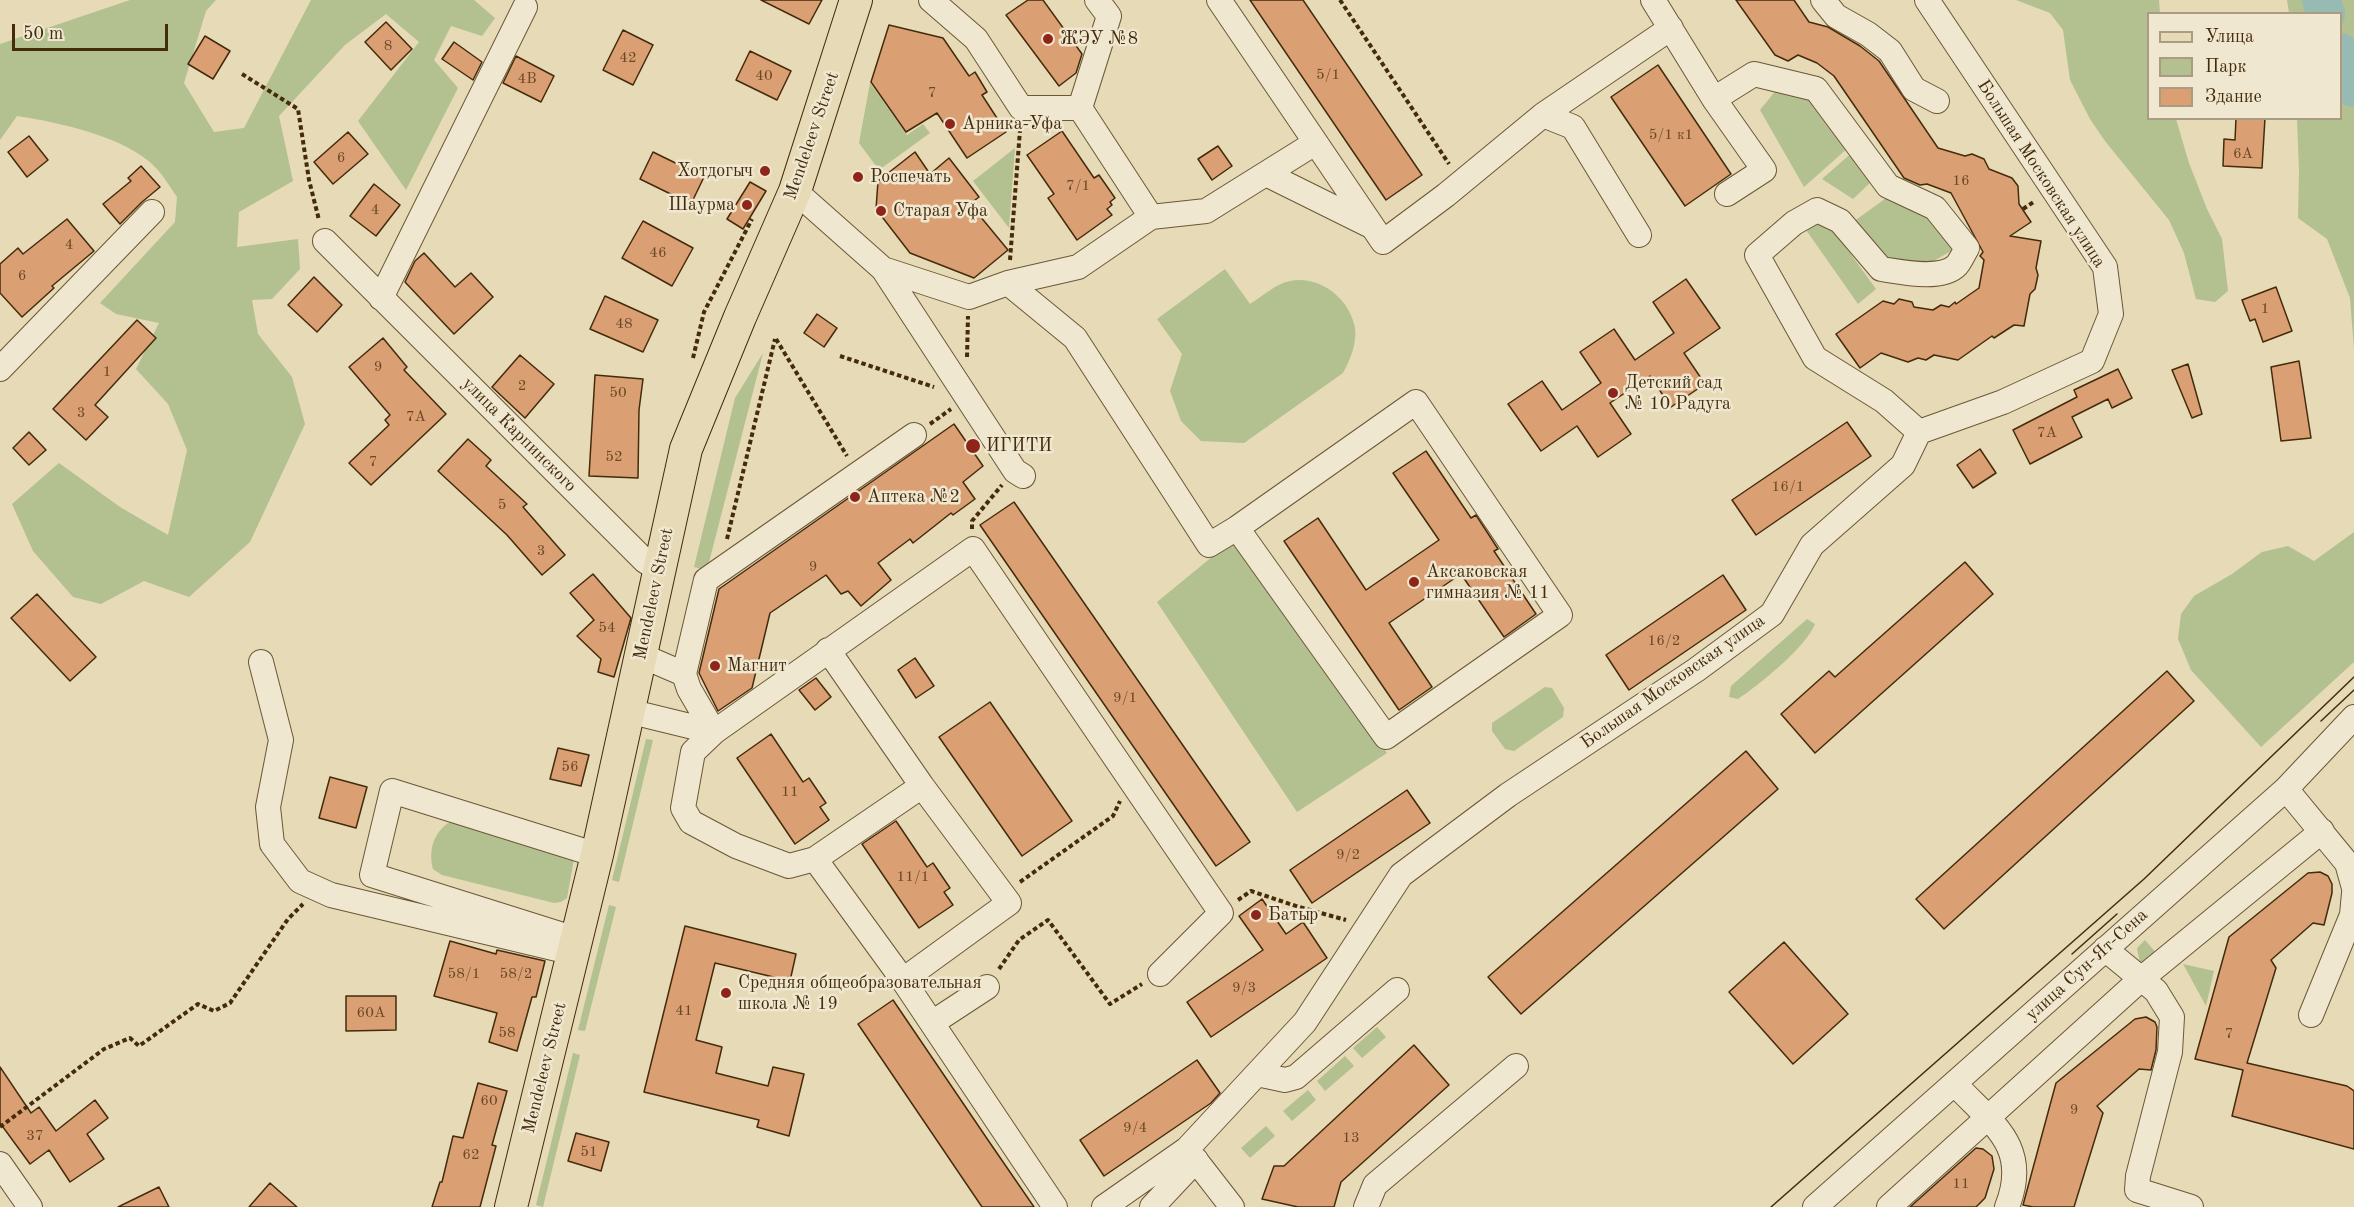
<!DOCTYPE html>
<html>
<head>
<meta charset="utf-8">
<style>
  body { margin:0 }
  #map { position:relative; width:2354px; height:1207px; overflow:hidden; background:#e6dab7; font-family:"Old Standard TT",serif }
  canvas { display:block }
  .legend { position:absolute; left:2147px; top:12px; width:195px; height:108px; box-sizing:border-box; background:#efe7d0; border:2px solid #ab9c81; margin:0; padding:8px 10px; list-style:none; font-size:18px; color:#442b0b }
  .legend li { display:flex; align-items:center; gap:12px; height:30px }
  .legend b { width:30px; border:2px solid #ab9c81 }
  .scale { position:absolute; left:12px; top:24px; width:156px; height:27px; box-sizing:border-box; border:3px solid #442b0b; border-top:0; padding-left:8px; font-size:18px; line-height:21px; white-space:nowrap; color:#442b0b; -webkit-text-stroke:4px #efe7d0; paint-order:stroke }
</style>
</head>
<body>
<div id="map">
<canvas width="2354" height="1207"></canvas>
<ul class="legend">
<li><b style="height:8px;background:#e6dab7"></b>Улица</li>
<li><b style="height:16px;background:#b3c08f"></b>Парк</li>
<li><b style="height:16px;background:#db9f74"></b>Здание</li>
</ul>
<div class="scale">50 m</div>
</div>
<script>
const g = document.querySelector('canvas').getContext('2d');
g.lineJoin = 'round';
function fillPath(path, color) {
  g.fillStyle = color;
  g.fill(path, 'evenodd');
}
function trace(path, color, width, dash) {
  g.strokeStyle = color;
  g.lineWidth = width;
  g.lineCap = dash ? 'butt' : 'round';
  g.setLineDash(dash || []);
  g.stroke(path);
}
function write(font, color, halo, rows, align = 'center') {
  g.font = font + ' "Old Standard TT",serif';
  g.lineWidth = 5;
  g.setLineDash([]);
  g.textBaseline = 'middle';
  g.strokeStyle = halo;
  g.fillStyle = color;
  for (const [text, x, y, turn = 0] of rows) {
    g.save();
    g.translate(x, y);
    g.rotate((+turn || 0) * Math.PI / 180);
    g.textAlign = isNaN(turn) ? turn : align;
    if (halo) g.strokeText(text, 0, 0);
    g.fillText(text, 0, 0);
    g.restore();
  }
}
fillPath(new Path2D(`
  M130 0H216L206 11 184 83 214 132 244 128 311 0H474L495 18 482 36 451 26 434 60 458 88 406 190 358 121 419 42 386 14 345 45 279 116 293 181 239 212 237 247 298 239 300 269 272 299 252 300 258 334 292 377 305 424 250 542 189 597 144 581 101 604 73 597 33 551 12 504 59 463 120 507 168 535 187 450 168 404 136 369 159 323 116 314 100 303 175 222 177 197C170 187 164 176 155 167 127 137 57 122 17 116L0 140V44Z
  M2016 0H2159L2160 13 2148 14V118L2176 119 2189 163 2207 209 2222 239 2228 291 2215 302 2196 299 2184 253 2169 220 2105 141 2090 119 2070 80 2063 30 2050 13Z
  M2287 0H2354V349L2350 298 2327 239 2298 218 2299 171 2297 119 2340 118V14L2289 13Z
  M870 83 907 135 923 124 930 133 879 170 859 143Z
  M1777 89 1815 99 1849 147 1804 187 1760 110Z
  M1015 148 1009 228 973 181Z
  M1855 150 1874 179 1853 199 1822 179Z
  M1889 196 1932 215 1953 250 1930 263 1878 256 1853 222Z
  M1818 223 1834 231 1876 289 1858 304 1804 227Z
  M1225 269 1250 304C1263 296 1275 284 1290 281 1320 275 1350 299 1355 328 1357 344 1350 360 1343 373L1244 443 1201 441 1181 421 1170 391 1182 354 1157 319Z
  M763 353 707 570 694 567 735 398Z
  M2354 532V662L2261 747 2191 670 2178 639 2181 614 2194 596 2232 574 2262 552 2288 546 2314 561Z
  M1235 538 1387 753 1297 812 1157 602Z
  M1807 619 1815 624C1806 647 1759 685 1738 699L1729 697 1731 686Z
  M1545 687 1552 688 1564 708 1563 717 1514 751 1505 749 1492 731V723Z
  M646 739 653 740 619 882 612 880Z
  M452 821 574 859 567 898 561 902 554 903 442 875 433 869C428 850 434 830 452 821Z
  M609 905 616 907 585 1031 578 1030Z
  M2145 940 2158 955 2140 964 2137 948Z
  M2183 964 2214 971 2206 1006Z
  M1377 1027 1386 1037 1362 1058 1353 1048Z
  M573 1053 580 1055 543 1207 536 1205Z
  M1345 1056 1354 1066 1325 1091 1317 1081Z
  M1308 1090 1316 1100 1292 1121 1283 1111Z
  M1266 1126 1275 1136 1250 1158 1241 1148Z`), '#b3c08f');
trace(new Path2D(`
  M2321 0 2326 14
  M2340 52 2354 88`), '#97bab3', 38);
const building = new Path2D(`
  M761 0H822L809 24Z
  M1028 0H1043L1082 54 1076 73 1059 86 1006 15Z
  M1250 0H1303L1422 175 1386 200Z
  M1736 0H1794L1809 22 1828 27 1860 46 1879 61 1938 148 1965 156 1972 154 1984 159 1989 169 2012 178 2018 186 2019 204 2031 222 2010 236 2041 241 2036 268 2038 275 2035 289 2030 294 2024 326 2014 325 1994 338 1992 336 1958 360 1934 355 1926 360 1918 358 1908 362 1881 353 1860 368 1836 334 1883 301 1894 304 1899 299 1912 302 1914 307 1933 310 1941 305 1949 307 1955 302 1956 304 1979 288 1984 260 1980 256 1983 252 1951 193 1927 184 1920 185 1904 178 1834 76 1817 63 1798 55 1788 61 1775 55Z
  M386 22 412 49 391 70 365 42Z
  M889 25 943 38 969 76 975 72 987 92 982 95 1006 132 967 158 937 113 906 132 871 82Z
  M623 30 653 45 633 85 603 70Z
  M205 36 230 51 213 79 188 64Z
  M454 42 482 62 473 80 442 59Z
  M750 51 791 71 777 100 736 80Z
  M516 56 554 76 541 102 503 83Z
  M1658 65 1731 174 1685 206 1611 97Z
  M2236 118H2265L2262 168 2223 166 2224 139 2235 140Z
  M1062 131 1094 178 1099 175 1115 198 1110 202 1112 205 1107 209 1112 215 1077 240 1048 198 1054 194 1027 155Z
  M348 132 368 154 333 184 314 162Z
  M29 136 48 160 27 177 8 152Z
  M1218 146 1232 166 1212 180 1198 159Z
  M653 152 704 177 691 204 640 179Z
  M915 152 930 174 949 158 979 197 970 204 1008 250 974 278 910 253 876 209 878 181Z
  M141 166 160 187 142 202 120 224 103 204 131 181 128 178Z
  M750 182 766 191 743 229 727 219Z
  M374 184 400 205 376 236 350 216Z
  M67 219 94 251 52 286 54 288 22 317 0 293V264L18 248 23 254Z
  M643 221 693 248 672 286 622 258Z
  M424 253 455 287 471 273 493 297 454 334 405 282 415 261Z
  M314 277 342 305 317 332 288 305Z
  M1686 279 1720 328 1684 353 1705 384 1671 407 1650 376 1610 403 1631 434 1598 457 1577 426 1541 451 1508 404 1542 381 1562 410 1601 383 1580 352 1614 329 1635 360 1674 333 1653 302Z
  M2276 287 2292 331 2263 342 2255 319 2250 321 2242 300Z
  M605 296 658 320 643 352 590 329Z
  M817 314 837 328 824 347 804 333Z
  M137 320 156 338 95 405 108 417 86 440 53 409Z
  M383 338 407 367 404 370 446 414 371 485 349 463 389 425 385 420 390 415 349 367Z
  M520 355 554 384 525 418 492 387Z
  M2299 361 2311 438 2281 441 2271 367Z
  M2188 364 2202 414 2192 418 2172 370Z
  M2118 369 2132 398 2112 408 2108 399 2072 417 2082 437 2030 464 2013 430 2077 397 2074 390Z
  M595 375 643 379 639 410 638 478 589 476Z
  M1847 422 1871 456 1756 535 1732 500Z
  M954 424 983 466 963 482 975 499 953 515 951 513 913 543 910 539 878 563 891 580 861 606 848 591 841 594 826 575 770 613 752 688 718 711 699 673 719 589Z
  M29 432 46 450 29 465 13 448Z
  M468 439 491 460 486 466 527 504 523 507 565 555 542 575 507 535 438 471Z
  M1980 449 1996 473 1973 488 1957 465Z
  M1426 451 1471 518 1476 515 1498 549 1494 551 1536 614 1504 637 1461 574 1389 623 1432 687 1399 710 1284 541 1318 518 1366 590 1439 540 1393 473Z
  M1014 502 1250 842 1216 866 980 525Z
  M1965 562 1993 594 1815 753 1781 714 1829 671 1835 677Z
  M593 574 631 618 614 677 598 672 601 659 577 636 594 620 570 593Z
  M1723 575 1746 610 1629 690 1606 655Z
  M37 594 96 657 70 681 11 618Z
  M915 658 934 686 916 698 898 670Z
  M2167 671 2194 701 1944 929 1916 899Z
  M816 678 831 697 815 710 799 690Z
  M990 702 1072 821 1022 856 939 737Z
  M771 734 803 782 809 778 826 803 820 807 829 820 795 844 737 758Z
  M558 748 589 755 581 786 550 779Z
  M1746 751 1778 789 1521 1014 1488 977Z
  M330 777 367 787 356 828 319 818Z
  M1407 790 1430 823 1312 903 1290 870Z
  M896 821 927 867 933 863 950 888 944 892 953 905 919 928 862 844Z
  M2320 872 2328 876 2332 884V893L2324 925 2313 923 2271 960 2276 968 2247 1063 2347 1086 2354 1091V1149L2232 1116 2243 1070 2195 1059 2229 937 2308 873Z
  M1262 899 1286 934 1303 922 1327 958 1211 1037 1187 1002 1263 950 1239 916Z
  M685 926 796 954 790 981 715 963 696 1040 722 1047 716 1073 768 1086 773 1067 804 1074 789 1136 757 1127 759 1120 644 1092Z
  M450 941 496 954 497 950 545 961 536 997H532L517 1051 489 1042 497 1013 434 996Z
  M1784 942 1848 1014 1793 1064 1729 992Z
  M346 996H396V1030L346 1031Z
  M893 1000 990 1143 1034 1207H982L858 1024Z
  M2146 1017 2155 1022 2157 1027 2156 1050 2151 1070 2139 1069 2097 1106 2103 1113 2074 1207H2033L2023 1205 2056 1083 2135 1019Z
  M1414 1045 1449 1085 1341 1182 1334 1207H1298L1262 1199 1274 1166H1284Z
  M1197 1060 1220 1093 1211 1103 1104 1176 1080 1140Z
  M0 1067 31 1113 39 1107 56 1131 95 1100 108 1118 87 1134 104 1159 70 1182 49 1150 30 1164 0 1123Z
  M478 1083 507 1091 492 1145 496 1146 480 1207H432L440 1182H442L453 1136 463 1138Z
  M576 1133 609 1142 601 1171 568 1161Z
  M1976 1148 1983 1149 1992 1156 1994 1169 1985 1198 1976 1207H1910Z
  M270 1183 297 1207H249Z
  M159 1187 169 1207H118Z`);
fillPath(building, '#db9f74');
trace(building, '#442b0b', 1.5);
const minor = new Path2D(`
  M1219 0 1383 242 1446 195 1543 115 1573 127 1639 235
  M1653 0 1714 99 1764 170 1727 194
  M1823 0 1836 16 1868 34 1890 51 1914 89 1937 101
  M1714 99 1754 74 1816 89 1888 186 1935 208 1967 248C1964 253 1961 260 1957 265 1942 281 1901 272 1881 269L1840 221 1817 210 1794 223 1757 255 1815 358 1884 401 1919 432
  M1080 108 1109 16 1097 0
  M1543 115 1671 28
  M1266 174 1371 226
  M795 191 883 269 969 297 1008 283 1078 267 1151 217 1080 108H1021L976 39 931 0
  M1151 217 1206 211 1315 143
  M325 241 645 561 659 570
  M883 269 1015 471 1023 476
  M1008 283 1075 338 1209 545 1237 528 1416 402 1560 615 1386 737 1237 528
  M381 298 525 7
  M0 369 152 212
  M914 435 706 580 684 674 689 689 714 732 693 752 683 808 691 822 736 846 789 866 815 859 903 980 1055 1207
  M828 650 922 786 1009 903 903 980
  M640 655 684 674
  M261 662 281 740 268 807 272 844 300 881 331 895 574 953
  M628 711 714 732 973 549 1221 913 1160 974
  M2286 789 2347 863 2354 888
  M815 859 922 786
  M569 937 372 875 392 791 597 855
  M2105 949 2156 991 2172 1017 2170 1052 2138 1176 2137 1190 2191 1207
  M2311 1015 2352 915 2354 893
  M932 1023 987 987
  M1257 1074 1285 1080 1296 1077 1397 990
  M1955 1084C1992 1124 2031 1146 2007 1207
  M1187 1149 1232 1207
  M0 1164 30 1207
  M1104 1207 1187 1149 1305 1022 1401 875 1508 795 1696 670 1772 614 1812 545 1903 465 1919 432 2003 402 2092 361 2111 314 2105 267 1927 0
  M1152 1207 1196 1160
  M1366 1207 1375 1185 1516 1066
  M1815 1207 2286 789 2354 717
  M1889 1207 2141 979 2322 831`);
const major = new Path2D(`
  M511 1207 597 855 686 449 740 317 795 191 856 0`);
trace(minor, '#6c5736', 26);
trace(major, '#442b0b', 34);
trace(new Path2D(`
  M1340 0 1449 164
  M242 74 298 109 309 180 319 220
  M2023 209 2035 201
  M1010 260 1020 130
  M776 339 847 456
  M840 356 934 387
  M967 357 968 316
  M693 358 704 312 752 219
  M930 424 951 409
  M972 529V521L1002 485
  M727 539 775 339
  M1020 882 1113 816 1120 801
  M1238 900 1251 891 1299 907 1346 920
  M999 969 1019 940 1048 920 1110 1004 1142 984
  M0 1127 104 1049 130 1038 139 1046 198 1004 214 1011 230 1003 288 919 303 904`), '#442b0b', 4, [4.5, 3]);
trace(minor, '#efe7d0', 24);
trace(major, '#e6dab7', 32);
trace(new Path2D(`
  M2321 721 2354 690
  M2072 954 2117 914
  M1771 1207 2144 879 2354 677`), '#442b0b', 1.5);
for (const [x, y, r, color] of [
  [1048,39,6,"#8f2418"],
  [950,124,6,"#8f2418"],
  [765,171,6,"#8f2418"],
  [858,177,6,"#8f2418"],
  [747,205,6,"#8f2418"],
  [881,211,6,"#8f2418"],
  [1613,393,6,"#8f2418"],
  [973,446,8,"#8f2418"],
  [855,497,6,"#8f2418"],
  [1414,582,6,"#8f2418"],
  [715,666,6,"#8f2418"],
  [1256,915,6,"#8f2418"],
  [726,993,6,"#8f2418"]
]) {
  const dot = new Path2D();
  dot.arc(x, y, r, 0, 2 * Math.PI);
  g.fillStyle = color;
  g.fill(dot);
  trace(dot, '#efe7d0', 2);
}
write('15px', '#6a4825', null, [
  ["8",388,46],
  ["42",628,58],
  ["5/1",1328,75],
  ["40",764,76],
  ["4В",527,79],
  ["7",932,93],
  ["5/1 к1",1671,135],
  ["6А",2243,154],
  ["6",341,158],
  ["16",1961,181],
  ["7/1",1078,186],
  ["4",375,210],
  ["4",69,245],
  ["46",658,253],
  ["6",22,276],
  ["1",2265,309],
  ["48",624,324],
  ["9",378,367],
  ["1",107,372],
  ["2",522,386],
  ["50",618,393],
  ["3",81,413],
  ["7А",416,417],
  ["7А",2047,433],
  ["52",614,457],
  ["7",373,462],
  ["16/1",1788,487],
  ["5",502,505],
  ["3",541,551],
  ["9",813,567],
  ["54",607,628],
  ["16/2",1664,641],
  ["9/1",1125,698],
  ["56",570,767],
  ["11",790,792],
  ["9/2",1348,855],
  ["11/1",913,877],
  ["58/1",464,974],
  ["58/2",516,974],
  ["9/3",1244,988],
  ["41",684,1011],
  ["60А",371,1013],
  ["58",507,1033],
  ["7",2229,1034],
  ["60",489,1101],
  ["9",2074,1110],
  ["9/4",1135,1128],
  ["37",35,1136],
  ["13",1351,1138],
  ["51",589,1152],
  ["62",471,1155],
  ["11",1961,1184]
]);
write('18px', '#442b0b', '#efe7d0', [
  ["ЖЭУ №8",1060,39],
  ["Арника-Уфа",962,124],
  ["Хотдогыч",753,171,"right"],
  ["Роспечать",870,177],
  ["Шаурма",735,205,"right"],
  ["Старая Уфа",893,211],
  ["Детский сад",1625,383],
  ["№ 10 Радуга",1625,404],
  ["ИГИТИ",986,446],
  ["Аптека №2",867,497],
  ["Аксаковская",1426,572],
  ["гимназия № 11",1426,593],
  ["Магнит",727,666],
  ["Батыр",1268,915],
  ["Средняя общеобразовательная",738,983],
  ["школа № 19",738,1004]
], 'left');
write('18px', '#442b0b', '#efe7d0', [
  ["Mendeleev Street",812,136,-71],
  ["Большая Московская улица",2041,174,57],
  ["улица Карпинского",519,435,45],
  ["Mendeleev Street",654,594,-78],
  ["Большая Московская улица",1673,682,-35],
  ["улица Сун-Ят-Сена",2087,965,-42],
  ["Mendeleev Street",545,1068,-76]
]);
</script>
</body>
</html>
